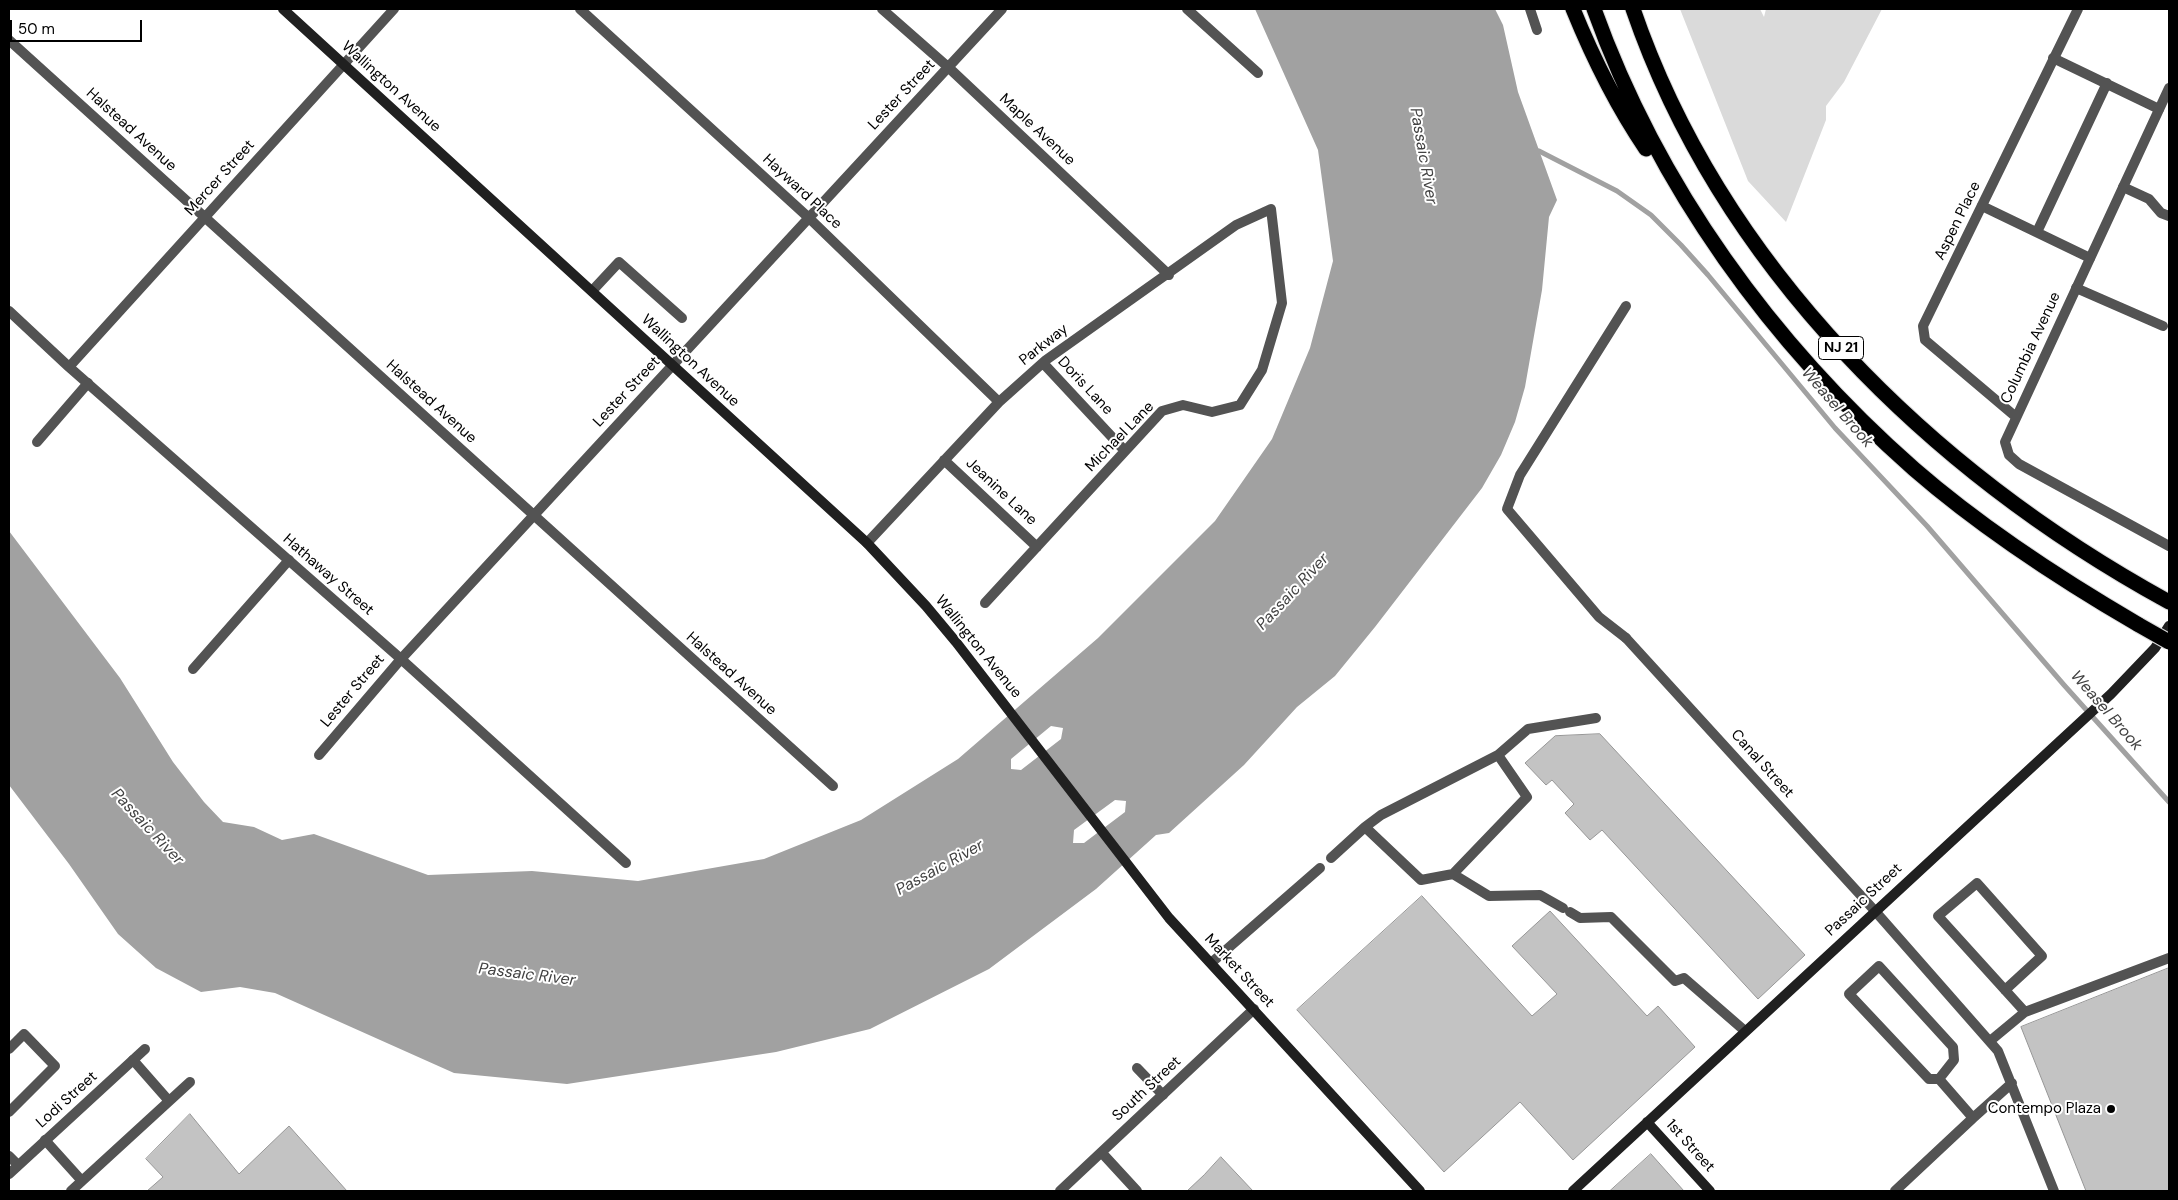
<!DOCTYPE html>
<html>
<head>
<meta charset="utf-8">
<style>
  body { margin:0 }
  #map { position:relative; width:2178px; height:1200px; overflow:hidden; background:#fff; font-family:"DM Sans",sans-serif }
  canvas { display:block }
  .frame { position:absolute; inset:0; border:10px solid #000; pointer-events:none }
  .scale { position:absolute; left:10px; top:20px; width:132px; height:22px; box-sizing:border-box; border:2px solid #000; border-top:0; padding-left:6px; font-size:15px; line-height:18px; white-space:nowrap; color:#000; -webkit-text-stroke:4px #fff; paint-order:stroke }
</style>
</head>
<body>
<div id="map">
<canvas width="2178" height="1200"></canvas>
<div class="frame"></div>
<div class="scale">50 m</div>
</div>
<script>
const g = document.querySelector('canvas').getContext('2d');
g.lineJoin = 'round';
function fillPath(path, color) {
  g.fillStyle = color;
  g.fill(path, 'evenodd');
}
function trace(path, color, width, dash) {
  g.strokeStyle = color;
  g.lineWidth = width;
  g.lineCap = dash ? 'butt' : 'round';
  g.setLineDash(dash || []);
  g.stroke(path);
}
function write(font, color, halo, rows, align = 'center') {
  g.font = font + ' "DM Sans",sans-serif';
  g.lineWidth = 4;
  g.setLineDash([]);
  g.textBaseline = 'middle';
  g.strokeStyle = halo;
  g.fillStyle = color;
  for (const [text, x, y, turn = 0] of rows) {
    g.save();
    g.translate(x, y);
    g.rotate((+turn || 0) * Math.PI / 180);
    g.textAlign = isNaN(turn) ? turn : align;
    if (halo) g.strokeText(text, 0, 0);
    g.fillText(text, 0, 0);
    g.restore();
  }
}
fillPath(new Path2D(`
  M1680 9H1760L1764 17 1766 9H1882L1844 82 1826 106V120L1786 222 1748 181Z`), '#dadada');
fillPath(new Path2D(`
  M1255 9H1495L1503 25 1518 92 1557 200 1549 217 1542 290 1525 387 1515 422 1501 455 1482 488 1375 627 1335 676 1297 707 1244 765 1169 833 1156 835 1096 889 989 969 870 1029 776 1052 567 1084 454 1073 275 993 240 987 201 992 156 968 118 934 69 864 9 785V531L120 678 173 762 204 802 223 822 254 827 282 840 314 834 428 875 532 871 638 881 764 859 861 820 958 759 1098 638 1215 521 1272 439 1310 348 1333 261 1318 150ZM1051 726 1063 728 1061 739 1021 770 1011 769V759ZM1115 800 1126 801 1125 812 1084 843H1073L1074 830Z`), '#a1a1a1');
trace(new Path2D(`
  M1532 150 1539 151 1617 191 1651 215 1681 245 1708 275 1835 428 1927 526 2064 685 2169 802`), '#a1a1a1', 5);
const building = new Path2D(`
  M1600 734 1805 955 1758 999 1602 830 1590 840 1565 813 1574 804 1552 780 1546 785 1525 763 1555 736Z
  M1422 896 1532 1016 1557 994 1512 946 1550 911 1647 1016 1658 1006 1695 1047 1573 1160 1520 1102 1444 1172 1297 1010Z
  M2169 968V1191H2086L2021 1027Z
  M190 1114 239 1174 289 1126 347 1191H147L163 1177 146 1159Z
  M1651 1154 1684 1191H1610Z
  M1221 1157 1253 1191H1187L1204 1175Z`);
fillPath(building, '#c3c3c3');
trace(building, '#979797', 1);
const highway = new Path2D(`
  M1573 9C1593 58 1616 105 1646 149
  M1594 9C1658 187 1772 344 1914 469 1983 529 2060 579 2139 625
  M1633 9C1722 268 1932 472 2169 602`);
trace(highway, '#dbdbdb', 17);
trace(new Path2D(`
  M1530 9 1537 30
  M2053 58 2159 109
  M2123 187 2149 199 2161 213 2169 216
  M1982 206 2090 258
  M2037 232 2107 83
  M2076 288 2163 326
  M592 291 619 262 682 318
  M37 442 88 383
  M1626 638 1599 617 1507 509 1520 475 1626 306
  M193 669 289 560
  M1365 827 1381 815 1498 755
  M1331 858 1365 827 1421 880 1453 874 1527 797 1498 755 1528 729 1596 718
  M1453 874 1489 896 1540 895 1563 908
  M1875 911 1998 1051 2054 1191
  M1570 912 1580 918 1611 917 1675 981 1684 978 1745 1031
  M1211 963 1320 868
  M2005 990 2042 956 1977 883 1938 916 2025 1012
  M1990 1041 2025 1012 2169 958
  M9 1049 24 1034 55 1066 9 1112
  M133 1060 169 1101
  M1137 1068 1163 1095
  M1939 1079 1954 1060 1953 1047 1879 966 1849 994 1929 1079H1939L1973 1118 2012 1083
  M45 1140 82 1181
  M9 1156 18 1165
  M71 1191 190 1082
  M1895 1191 1973 1118`), '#535353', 10);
trace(new Path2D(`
  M580 9 809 218 999 402
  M882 9 948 67 1169 275
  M1187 9 1258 73
  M9 40 833 786
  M2169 88 2005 442 2009 455 2019 464 2169 546
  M9 311 69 367 401 659 626 863
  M1043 363 1125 451
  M69 367 394 9
  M2016 417 1925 340 1923 326 2078 9
  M944 460 1037 547
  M867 543 999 402 1046 360 1236 225 1271 209 1282 303 1262 370 1240 405 1212 412 1183 405 1162 411 985 603
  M1626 638 1875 911
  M319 755 401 659 1002 9
  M1102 1153 1137 1191
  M9 1174 145 1049
  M1060 1191 1254 1009`), '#535353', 10);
trace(new Path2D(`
  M283 9 867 543 926 606 956 642 1169 918 1420 1191
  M1647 1122 1710 1191
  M1573 1191 2111 694 2155 648 2169 626`), '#202020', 10);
trace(highway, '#000', 15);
const highwayBridge = new Path2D(`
  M2139 625 2169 642`);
trace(highwayBridge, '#dbdbdb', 17, []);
trace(highwayBridge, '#000', 15);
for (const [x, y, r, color] of [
  [2111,1109,5,"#000"]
]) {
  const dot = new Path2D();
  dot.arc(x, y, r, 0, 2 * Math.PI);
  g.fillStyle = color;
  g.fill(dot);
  trace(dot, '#fff', 2);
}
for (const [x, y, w] of [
  [1841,348,45]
]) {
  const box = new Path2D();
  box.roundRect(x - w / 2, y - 11.5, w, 23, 4);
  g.fillStyle = '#fff';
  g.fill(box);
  trace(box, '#000', 1);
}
write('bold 14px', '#000', null, [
  ["NJ 21",1841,348]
]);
write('15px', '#000', '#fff', [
  ["Wallington Avenue",391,87,42],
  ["Lester Street",902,95,-47],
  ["Halstead Avenue",131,130,42],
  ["Maple Avenue",1037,130,43],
  ["Mercer Street",220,178,-48],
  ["Hayward Place",802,192,43],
  ["Aspen Place",1958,221,-64],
  ["Parkway",1044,345,-38],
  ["Columbia Avenue",2031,348,-65],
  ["Wallington Avenue",690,361,43],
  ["Doris Lane",1085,386,47],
  ["Lester Street",627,392,-47],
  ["Halstead Avenue",431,402,42],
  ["Michael Lane",1120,437,-46],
  ["Jeanine Lane",1001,492,43],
  ["Hathaway Street",328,575,41],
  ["Wallington Avenue",978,647,51],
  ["Halstead Avenue",731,674,42],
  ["Lester Street",353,691,-50],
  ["Canal Street",1762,764,48],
  ["Passaic Street",1864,900,-43],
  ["Market Street",1239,971,47],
  ["South Street",1147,1089,-43],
  ["Lodi Street",67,1100,-42],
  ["1st Street",1690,1146,48]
]);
write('15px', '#000', '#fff', [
  ["Contempo Plaza",2101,1109]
], 'right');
write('italic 16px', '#424242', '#fff', [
  ["Passaic River",1423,156,80],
  ["Weasel Brook",1837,408,49],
  ["Passaic River",1293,592,-47],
  ["Weasel Brook",2106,711,49],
  ["Passaic River",147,827,47],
  ["Passaic River",940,868,-29],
  ["Passaic River",527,975,7]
]);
</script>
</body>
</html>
